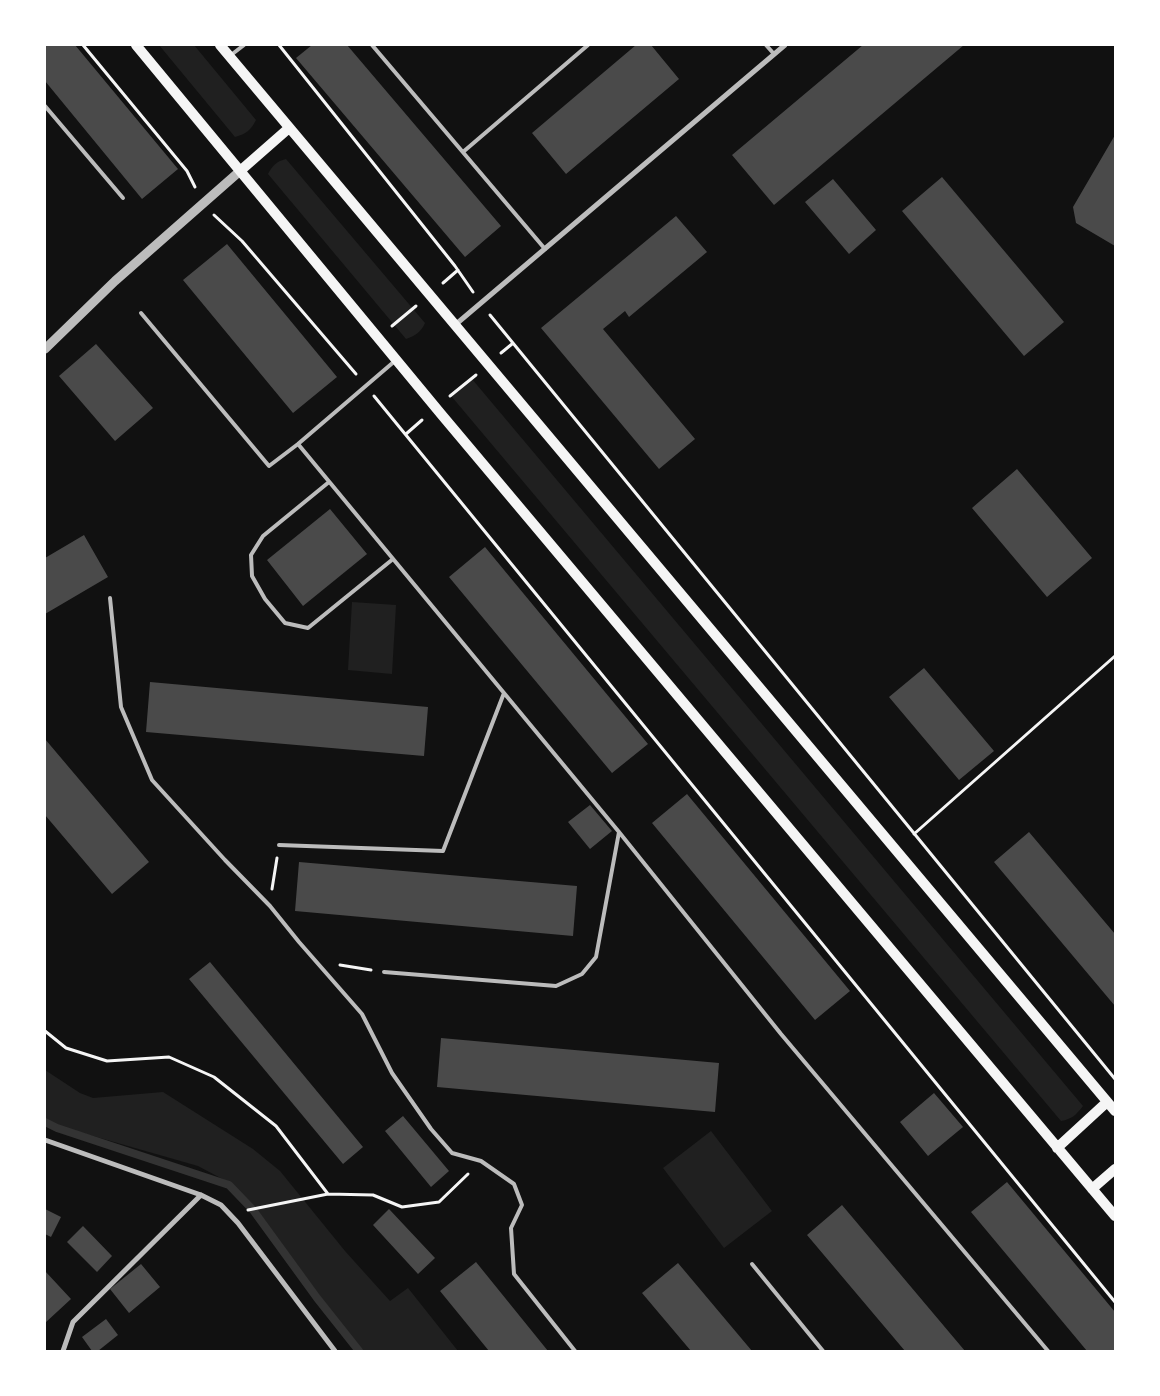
<!DOCTYPE html>
<html>
<head>
<meta charset="utf-8">
<style>
  body { margin:0 }
  #map { position:relative; width:1160px; height:1396px; overflow:hidden; background:#111; font-family:"Fira Sans",sans-serif }
  canvas { display:block }
  .frame { position:absolute; inset:0; border:46px solid #fff; pointer-events:none }
</style>
</head>
<body>
<div id="map">
<canvas width="1160" height="1396"></canvas>
<div class="frame"></div>
</div>
<script>
const g = document.querySelector('canvas').getContext('2d');
g.lineJoin = 'round';
function fillPath(path, color) {
  g.fillStyle = color;
  g.fill(path, 'evenodd');
}
function trace(path, color, width, dash) {
  g.strokeStyle = color;
  g.lineWidth = width;
  g.lineCap = dash ? 'butt' : 'round';
  g.setLineDash(dash || []);
  g.stroke(path);
}
fillPath(new Path2D(`
  M159 45H194L256 120C251 130 246 134 235 137Z
  M286 159 425 323C421 332 415 336 406 339L268 174C272 166 277 161 286 159Z
  M472 379 1083 1106C1076 1115 1072 1119 1061 1121L452 397C457 389 462 381 472 379Z
  M352 602 396 605 392 674 348 670Z
  M45 1070 80 1093 93 1098 163 1092 253 1149 280 1171 345 1251 390 1301 408 1288 458 1351H363L232 1184 198 1166 58 1126 45 1120Z
  M711 1131 772 1211 724 1248 663 1168Z`), '#202020');
trace(new Path2D(`
  M45 1122 57 1128 229 1185 253 1210 317 1298 359 1351`), '#333', 8);
fillPath(new Path2D(`
  M45 45H75L178 169 142 199 45 81Z
  M312 45H347L501 226 465 257 296 58Z
  M636 45H651L679 79 566 174 532 133Z
  M863 45H964L774 205 732 155Z
  M1115 135V246L1076 223 1073 207Z
  M942 177 1064 322 1024 356 902 211Z
  M833 179 876 230 849 254 805 202Z
  M676 216 707 252 629 317 625 311 603 329 695 439 659 469 541 328Z
  M227 244 337 377 293 413 183 280Z
  M96 344 153 408 115 441 59 376Z
  M1017 469 1092 558 1047 597 972 508Z
  M330 509 367 554 303 606 267 560Z
  M84 535 108 577 45 614V558Z
  M485 547 648 744 612 773 449 577Z
  M924 668 994 751 959 780 889 697Z
  M150 682 428 707 424 756 146 732Z
  M45 739 149 862 112 894 45 815Z
  M687 794 850 991 815 1020 652 823Z
  M590 805 612 831 590 849 568 822Z
  M1029 832 1115 934V1006L994 862Z
  M299 862 577 886 573 936 295 911Z
  M210 962 363 1147 343 1164 189 979Z
  M441 1038 719 1063 715 1112 437 1087Z
  M934 1093 963 1127 928 1156 900 1122Z
  M403 1116 449 1171 431 1187 385 1131Z
  M1007 1182 1115 1312V1351H1087L971 1212Z
  M842 1205 965 1351H905L807 1235Z
  M45 1209 61 1217 51 1237 45 1234Z
  M389 1209 435 1258 418 1274 373 1225Z
  M83 1226 112 1256 97 1272 67 1242Z
  M476 1262 548 1351H489L440 1291Z
  M678 1263 752 1351H691L642 1293Z
  M141 1264 160 1287 129 1313 110 1289Z
  M45 1271 71 1299 45 1323Z
  M106 1319 118 1335 98 1351H92L82 1337Z`), '#4a4a4a');
trace(new Path2D(`
  M83 45 187 171 195 187
  M279 45 455 266 473 292
  M214 215 242 241 356 374
  M443 283 458 270
  M490 315 1115 1079
  M392 326 416 306
  M501 353 512 344
  M374 396 1115 1302
  M450 396 476 375
  M406 434 422 420
  M914 834 1115 656
  M272 889 277 858
  M340 965 371 970
  M45 1031 66 1048 107 1061 169 1057 214 1077 276 1126 328 1194
  M248 1210 328 1194 373 1195 402 1207 439 1202 468 1174`), '#f5f5f5', 3);
trace(new Path2D(`
  M372 45 545 249
  M766 45 774 54
  M231 55 244 45
  M45 106 123 198
  M463 152 588 45
  M141 313 269 466 298 444 396 360
  M298 444 619 832 781 1034 1048 1351
  M329 482 263 536 251 555 252 576 265 599 285 623 308 628 393 559
  M110 598 121 707 152 780 225 860 270 906 299 942 362 1014 392 1073 431 1129 452 1153 481 1161 514 1184 522 1205 511 1228 514 1274 575 1351
  M279 845 443 851 504 693
  M384 972 556 986 582 974 596 957 619 832
  M752 1264 823 1351`), '#bcbcbc', 4);
trace(new Path2D(`
  M455 325 785 45
  M45 1140 201 1195 221 1205 238 1223 335 1351
  M63 1351 73 1322 201 1195`), '#bcbcbc', 5);
trace(new Path2D(`
  M45 349 115 281 240 171`), '#bcbcbc', 9);
trace(new Path2D(`
  M136 45 441 414 1115 1216
  M220 45 1115 1111
  M240 171 289 128
  M1057 1148 1107 1102
  M1092 1189 1115 1169`), '#f5f5f5', 10);
</script>
</body>
</html>
